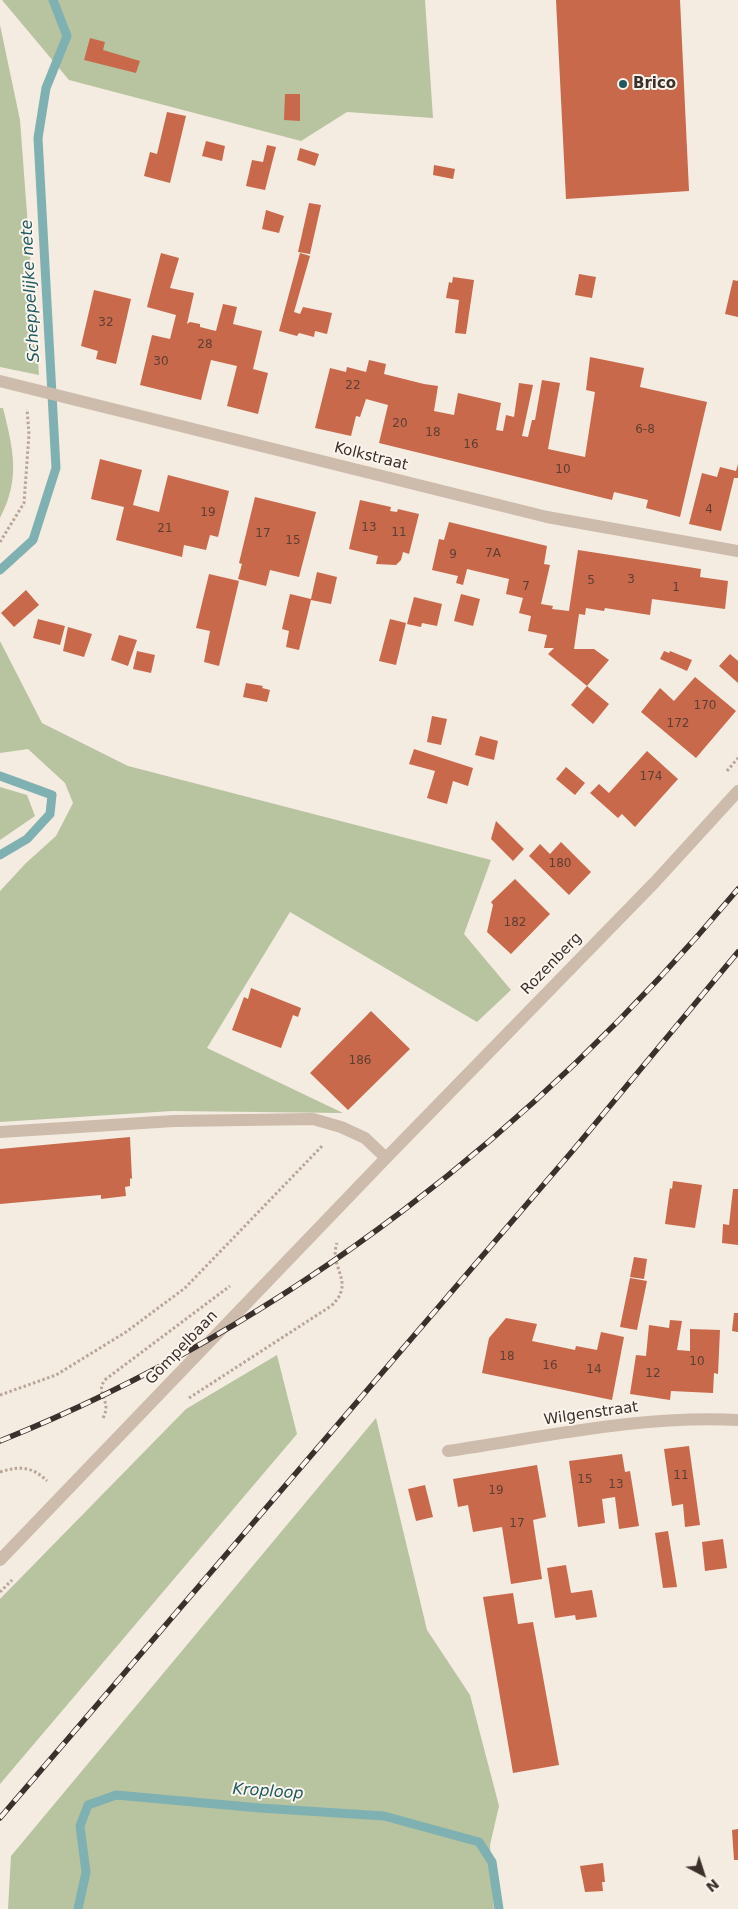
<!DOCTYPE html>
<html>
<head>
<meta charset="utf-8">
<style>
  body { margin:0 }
  #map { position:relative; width:738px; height:1909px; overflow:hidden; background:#f4ebe1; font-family:"DejaVu Sans",sans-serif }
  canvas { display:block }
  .north { position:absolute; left:678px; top:1849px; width:50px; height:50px; -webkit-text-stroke:4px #fbf5ee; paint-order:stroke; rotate:140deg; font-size:14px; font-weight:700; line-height:20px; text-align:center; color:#3b302b }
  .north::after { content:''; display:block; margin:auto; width:18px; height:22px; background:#3b302b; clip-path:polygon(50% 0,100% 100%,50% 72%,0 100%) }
</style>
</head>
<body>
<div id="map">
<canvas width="738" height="1909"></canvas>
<div class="north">N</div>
</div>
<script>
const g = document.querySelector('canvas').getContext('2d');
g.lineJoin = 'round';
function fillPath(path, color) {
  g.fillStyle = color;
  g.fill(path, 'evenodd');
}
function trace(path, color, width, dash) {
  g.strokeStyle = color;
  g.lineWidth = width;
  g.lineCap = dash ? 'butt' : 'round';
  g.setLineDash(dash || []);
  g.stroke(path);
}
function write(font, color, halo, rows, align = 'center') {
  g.font = font + ' "DejaVu Sans",sans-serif';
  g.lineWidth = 4;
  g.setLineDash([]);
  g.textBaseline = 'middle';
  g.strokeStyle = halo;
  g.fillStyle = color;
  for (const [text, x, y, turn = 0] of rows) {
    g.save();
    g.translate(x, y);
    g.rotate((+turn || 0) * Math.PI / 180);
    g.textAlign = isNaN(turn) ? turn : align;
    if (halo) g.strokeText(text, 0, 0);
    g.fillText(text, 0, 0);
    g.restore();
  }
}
fillPath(new Path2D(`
  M2 0H425L433 118 347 112 301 141 69 80Z
  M0 25 20 120 39 375 0 367Z
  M0 408H3C13 449 21 478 0 518Z
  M0 641 42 723 128 766 491 860 464 934 511 990 477 1022 290 912 207 1048 343 1113 172 1111 0 1122V891L26 863 56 836 73 803 65 783 28 749 0 753Z
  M0 787 27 795 35 816 0 840Z
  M277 1355 297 1434 0 1784V1599L186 1409Z
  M376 1418 427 1630 470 1695 499 1806 490 1845 494 1909H8L11 1856Z`), '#b8c4a0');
trace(new Path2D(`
  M0 570 33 540 56 468 38 138 46 88 67 36 53 0
  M0 776 52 795 50 814 27 839 0 855
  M78 1909 86 1872 80 1826 88 1805 116 1795 260 1808 384 1816 479 1842 492 1862 499 1909`), '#7fb0b2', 9);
fillPath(new Path2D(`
  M556 0H680L689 191 566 199Z
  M90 38 105 42 103 50 140 61 136 73 84 60Z
  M285 94H300V121L284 120Z
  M167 112 186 116 170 183 144 176 150 152 157 154Z
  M206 141 225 146 222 161 202 156Z
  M267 145 276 147 265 190 246 186 252 160 263 162Z
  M300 148 319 154 315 166 297 160Z
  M434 165 455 169 453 179 433 175Z
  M309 203 321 205 310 254 298 252Z
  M266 210 284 216 279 233 262 229Z
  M161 253 179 258 170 288 194 293 187 324 190 322 200 324V327L216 331 223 304 237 307 233 324 262 331 253 369 268 373 258 414 227 406 237 366 211 360 201 400 140 385 152 335 170 339 176 315 147 307Z
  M300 253 310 256 294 312 300 314 303 307 332 313 327 334 315 331 314 337 299 333 297 336 279 331Z
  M579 274 596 277 592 298 575 295Z
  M453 277 474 280 466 334 455 333 459 300 446 298 449 282 452 283Z
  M733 280 738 281V317L725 314Z
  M94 290 131 299 116 364 96 359 98 351 81 346Z
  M590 357 644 368 640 387 707 402 680 517 646 508 648 500 614 492 612 500 379 443 388 405 366 399 360 417 356 416 351 436 315 428 330 368 346 372 347 367 366 372 369 360 386 364 384 374 424 384 438 386 434 411 454 415 458 393 501 403 496 430 503 431 506 415 514 417 519 383 533 385 522 436 528 437 532 420H535L542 380 560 383 548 449 585 457 595 392 586 390Z
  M100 459 142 470 133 505 159 512 168 475 229 491 218 537 210 535 206 550 184 545 182 557 116 540 124 507 91 499Z
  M738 464V478H734L721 531 689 524 702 473 717 477 720 467 736 471Z
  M255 497 316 512 299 577 270 570 266 586 238 579 242 564 239 563Z
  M360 500 391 507 390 511 397 512 398 509 419 514 409 554 403 552 401 560 396 565 376 564 378 556 349 549Z
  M449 522 547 546 544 564 550 565 541 604 553 606 552 609 569 611 578 550 701 569 700 577 728 581 725 609 652 599 650 615 605 608 604 611 586 608 585 615 579 614 574 649H594L609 660 587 686 548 654 554 648H544L547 635 528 631 531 616 519 613 523 598 506 594 509 579 467 569 463 585 456 583 458 576 432 570 439 539 444 540Z
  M317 572 337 577 331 604 311 600 299 650 286 647 289 631 282 629 290 594 311 599Z
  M209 574 239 581 219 666 204 662 210 631 196 628Z
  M26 590 39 605 14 627 1 613Z
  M461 594 480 599 473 626 454 621Z
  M414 597 442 604 437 626 422 623 421 627 407 624Z
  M38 619 65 626 60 645 33 638Z
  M390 619 406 623 396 665 379 661Z
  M68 627 92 634 84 657 63 651Z
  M119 635 137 640 128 666 111 660Z
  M137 651 155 655 151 673 133 669Z
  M664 651 669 653 670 651 692 660 687 671 660 659Z
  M730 654 738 661V683L719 666Z
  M695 677 736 711 696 758 641 712 660 688 674 701Z
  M246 683 263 686 262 688 270 690 267 702 243 697Z
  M587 686 609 704 593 724 571 705Z
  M432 716 447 719 441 745 427 742Z
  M480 736 498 741 494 760 475 755Z
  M414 749 473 768 468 786 453 781 447 804 427 798 435 771 409 764Z
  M647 751 678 779 635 827 622 814 618 818 590 793 599 784 609 793Z
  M566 767 585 783 575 795 556 779Z
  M496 821 524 849 513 861 491 839Z
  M561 842 591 872 569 895 529 856 540 844 550 854Z
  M515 879 550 914 511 954 487 932 493 905 491 902Z
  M251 988 301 1008 298 1017 293 1015 281 1048 232 1030 244 997 248 999Z
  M371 1011 410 1049 348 1110 310 1073Z
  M130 1137 132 1179 130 1178V1186L125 1187 126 1196 101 1199V1195L0 1204V1149Z
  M673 1181 702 1185 695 1228 665 1224 670 1188 672 1189Z
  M733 1189H738V1245L722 1243 723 1224 729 1225Z
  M634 1257 647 1259 644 1279 630 1277Z
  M630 1278 647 1281 637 1330 620 1327Z
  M734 1313H738V1332L732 1331Z
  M506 1318 537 1324 532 1341 575 1350 576 1346 597 1350 601 1332 624 1337 612 1400 482 1373 489 1338Z
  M670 1320 682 1321 677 1350 690 1351V1329L720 1330 718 1374 714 1373 713 1393 671 1391 670 1400 630 1394 636 1355 646 1356 649 1325 669 1328Z
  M689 1446 700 1525 685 1527 683 1504 672 1506 664 1449Z
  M622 1454 625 1472 630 1471 639 1526 619 1529 615 1497 602 1499 605 1523 578 1527 569 1461Z
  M537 1465 546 1517 533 1520 542 1579 511 1584 502 1527 473 1532 468 1505 458 1507 453 1479Z
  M425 1485 433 1517 416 1521 408 1489Z
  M668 1531 677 1587 663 1588 655 1533Z
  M723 1539 727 1568 705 1571 702 1542Z
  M566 1565 571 1593 592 1590 597 1617 576 1620 575 1615 555 1618 547 1568Z
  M513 1593 518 1624 533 1622 559 1765 513 1773 483 1597Z
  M738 1829V1860H734L732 1830Z
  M603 1863 605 1882H602L603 1891 585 1892 580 1866Z`), '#c8694b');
trace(new Path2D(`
  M0 542 24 503 29 434 27 409
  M727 771 738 758
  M0 1395 56 1375 126 1332 185 1288 323 1145
  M189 1398 331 1306C357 1282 328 1268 337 1243
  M103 1418C113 1400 93 1393 106 1379L230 1286
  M0 1472C19 1466 32 1466 47 1481
  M0 1592 12 1580`), '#b9a596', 3, [2.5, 2.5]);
trace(new Path2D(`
  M0 381 547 517 738 551
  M0 1132 174 1121 313 1119 341 1127 365 1138 386 1158
  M448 1451C544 1437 641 1415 738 1420
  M0 1560 386 1158 655 882 738 791`), '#cdbbac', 12);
const rail = new Path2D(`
  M0 1441C290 1324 538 1128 738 889
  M0 1818 575 1148 738 952`);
trace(rail, '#3b302b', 5.5);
trace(rail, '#fbf5ee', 4, [11]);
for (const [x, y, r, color] of [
  [623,84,5,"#1f5a5e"]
]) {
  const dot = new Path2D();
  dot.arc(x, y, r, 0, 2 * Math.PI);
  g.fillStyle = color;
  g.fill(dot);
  trace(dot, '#fbf5ee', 2);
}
write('12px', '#5e3e33', null, [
  ["32",106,323],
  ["28",205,345],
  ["30",161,362],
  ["22",353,386],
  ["20",400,424],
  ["6-8",645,430],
  ["18",433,433],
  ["16",471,445],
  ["10",563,470],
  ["4",709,510],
  ["19",208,513],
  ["13",369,528],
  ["21",165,529],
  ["11",399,533],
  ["17",263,534],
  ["15",293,541],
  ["7A",493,554],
  ["9",453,555],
  ["3",631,580],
  ["5",591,581],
  ["7",526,587],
  ["1",676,588],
  ["170",705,706],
  ["172",678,724],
  ["174",651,777],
  ["180",560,864],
  ["182",515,923],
  ["186",360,1061],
  ["18",507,1357],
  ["10",697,1362],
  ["16",550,1366],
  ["14",594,1370],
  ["12",653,1374],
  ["11",681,1476],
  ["15",585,1480],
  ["13",616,1485],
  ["19",496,1491],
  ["17",517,1524]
]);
write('bold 15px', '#3b302b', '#fbf5ee', [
  ["Brico",633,84]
], 'left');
write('15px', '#3b302b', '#fbf5ee', [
  ["Kolkstraat",371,457,14],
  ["Rozenberg",552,964,-46],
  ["Gompelbaan",182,1348,-46],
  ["Wilgenstraat",591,1414,-8]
]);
write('italic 16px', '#1f5a5e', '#fbf5ee', [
  ["Scheppelijke nete",31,291,-93],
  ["Kroploop",268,1792,4]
]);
</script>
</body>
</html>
